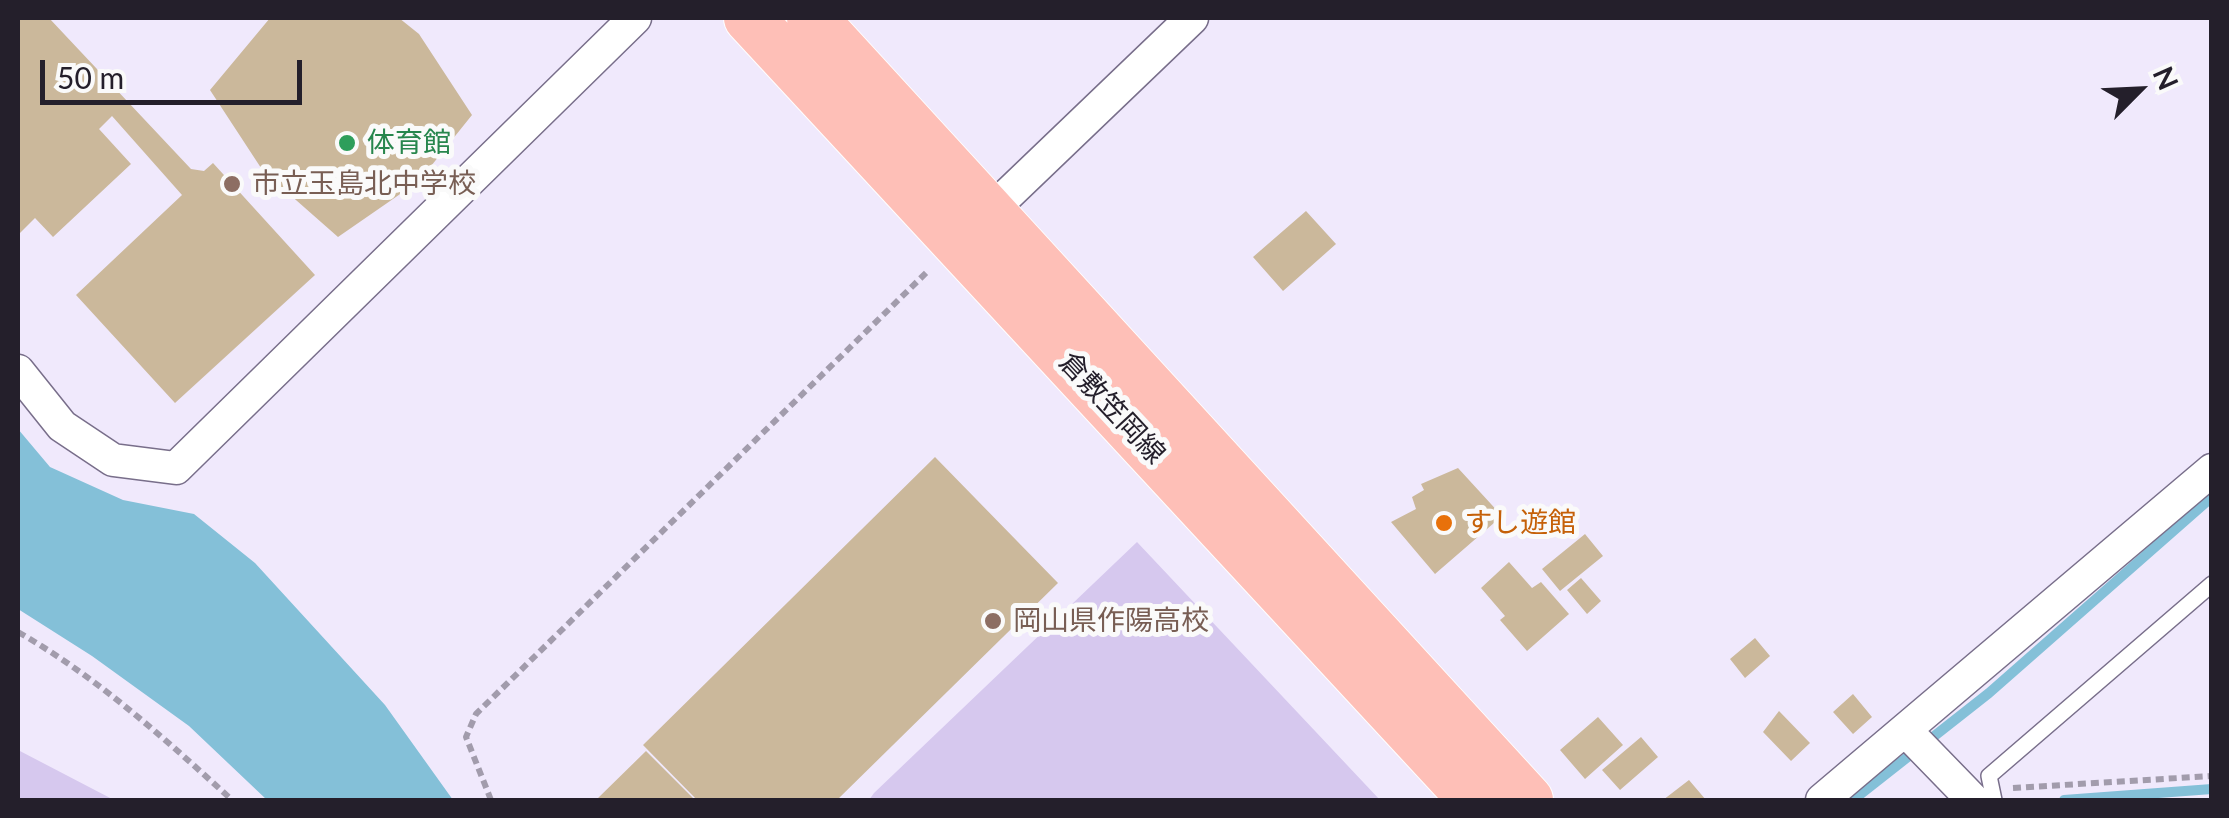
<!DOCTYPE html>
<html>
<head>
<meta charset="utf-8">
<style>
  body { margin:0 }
  #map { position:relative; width:2229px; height:818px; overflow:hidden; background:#f0e9fc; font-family:Lato,sans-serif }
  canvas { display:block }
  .frame { position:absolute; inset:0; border:20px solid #241f2b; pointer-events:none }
  .north { position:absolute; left:2089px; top:40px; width:100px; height:100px; -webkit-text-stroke:8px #fafafa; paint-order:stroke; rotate:66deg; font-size:28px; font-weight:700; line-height:40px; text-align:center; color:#241f2b }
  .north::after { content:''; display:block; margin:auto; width:35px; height:45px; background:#241f2b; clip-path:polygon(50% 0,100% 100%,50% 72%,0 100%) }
  .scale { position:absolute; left:40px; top:60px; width:262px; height:45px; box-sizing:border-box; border:5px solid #241f2b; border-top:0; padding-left:12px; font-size:30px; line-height:35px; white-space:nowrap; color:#241f2b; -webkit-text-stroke:8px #fafafa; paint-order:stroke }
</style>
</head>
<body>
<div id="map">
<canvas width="2229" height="818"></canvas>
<div class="frame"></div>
<div class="north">N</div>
<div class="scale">50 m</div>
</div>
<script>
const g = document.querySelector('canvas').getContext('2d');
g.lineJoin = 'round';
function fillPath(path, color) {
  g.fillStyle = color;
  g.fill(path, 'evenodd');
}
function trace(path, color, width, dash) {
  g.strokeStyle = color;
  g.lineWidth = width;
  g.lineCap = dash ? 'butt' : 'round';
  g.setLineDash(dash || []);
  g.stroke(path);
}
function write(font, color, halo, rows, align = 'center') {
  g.font = font + ' Lato,"Noto Sans JP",sans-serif';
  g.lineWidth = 10;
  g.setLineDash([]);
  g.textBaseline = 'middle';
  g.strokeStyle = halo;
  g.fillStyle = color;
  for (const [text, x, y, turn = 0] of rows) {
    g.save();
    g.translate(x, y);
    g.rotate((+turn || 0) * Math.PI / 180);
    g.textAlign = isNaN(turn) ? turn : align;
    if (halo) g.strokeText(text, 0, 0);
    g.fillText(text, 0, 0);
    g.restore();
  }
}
fillPath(new Path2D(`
  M1137 542 1380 800H869L874 793Z
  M18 750 114 800H18Z`), '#d6c8ee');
fillPath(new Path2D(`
  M18 429 50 467 123 500 194 514 255 563 385 705 453 800H267L189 726 92 656 18 609Z`), '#84c0d8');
trace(new Path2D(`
  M1853 800 1989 693 2212 497
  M2064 800 2212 789`), '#84c0d8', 10);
fillPath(new Path2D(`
  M18 18H49L191 169 204 171 213 163 315 275 175 403 76 295 182 195 112 116 99 129 131 164 53 237 35 218 18 235Z
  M270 18H399L419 34 472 115 419 181 338 237 263 171 210 90Z
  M1306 211 1336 244 1283 291 1253 257Z
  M935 457 1058 583 837 800H697L643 745Z
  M1458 468 1502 516 1435 574 1391 522 1416 509 1412 497 1424 490 1421 484Z
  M1585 534 1603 556 1560 591 1542 569Z
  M1509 562 1532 588 1541 582 1569 614 1527 651 1500 620 1505 616 1481 588Z
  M1581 578 1601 601 1587 614 1567 590Z
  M1755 638 1770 656 1745 678 1730 659Z
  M1853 694 1872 717 1853 734 1833 712Z
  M1779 711 1810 743 1791 761 1763 732Z
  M1598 717 1623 745 1585 779 1560 750Z
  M1641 737 1658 757 1620 790 1602 770Z
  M646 751 695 800H596Z
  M1689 780 1706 800H1663Z`), '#cbb89b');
const service = new Path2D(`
  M1994 800 1989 776 2212 584`);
const minor = new Path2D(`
  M976 225 1192 18
  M18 371 62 426 113 460 176 468 635 18
  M1905 730 1973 800
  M1822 800 2212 470`);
const primary = new Path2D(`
  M749 18 1474 800
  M812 18 1528 800`);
trace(service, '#786e8a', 18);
trace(minor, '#786e8a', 35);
trace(primary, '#fff', 52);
trace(new Path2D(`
  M18 632C97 677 165 739 232 800
  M2013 788 2212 776
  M491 800 466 737 476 714 929 270`), '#a29cac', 6, [8, 5]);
trace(service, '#fff', 15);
trace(minor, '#fff', 32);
trace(primary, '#febfb7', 50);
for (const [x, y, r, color] of [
  [347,143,10,"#2e9e5b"],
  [232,184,10,"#8d6e63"],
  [1444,523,10,"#e8710a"],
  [993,621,10,"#8d6e63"]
]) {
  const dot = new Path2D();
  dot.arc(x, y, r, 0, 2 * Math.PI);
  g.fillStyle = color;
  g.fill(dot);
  trace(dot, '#fafafa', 4);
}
write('28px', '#27864d', '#fafafa', [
  ["体育館",367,143]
], 'left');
write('28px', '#785e54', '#fafafa', [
  ["市立玉島北中学校",252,184],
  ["岡山県作陽高校",1013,621]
], 'left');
write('28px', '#241f2b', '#fafafa', [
  ["倉敷笠岡線",1112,408,47]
]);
write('28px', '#c56008', '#fafafa', [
  ["すし遊館",1464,523]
], 'left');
</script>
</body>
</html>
